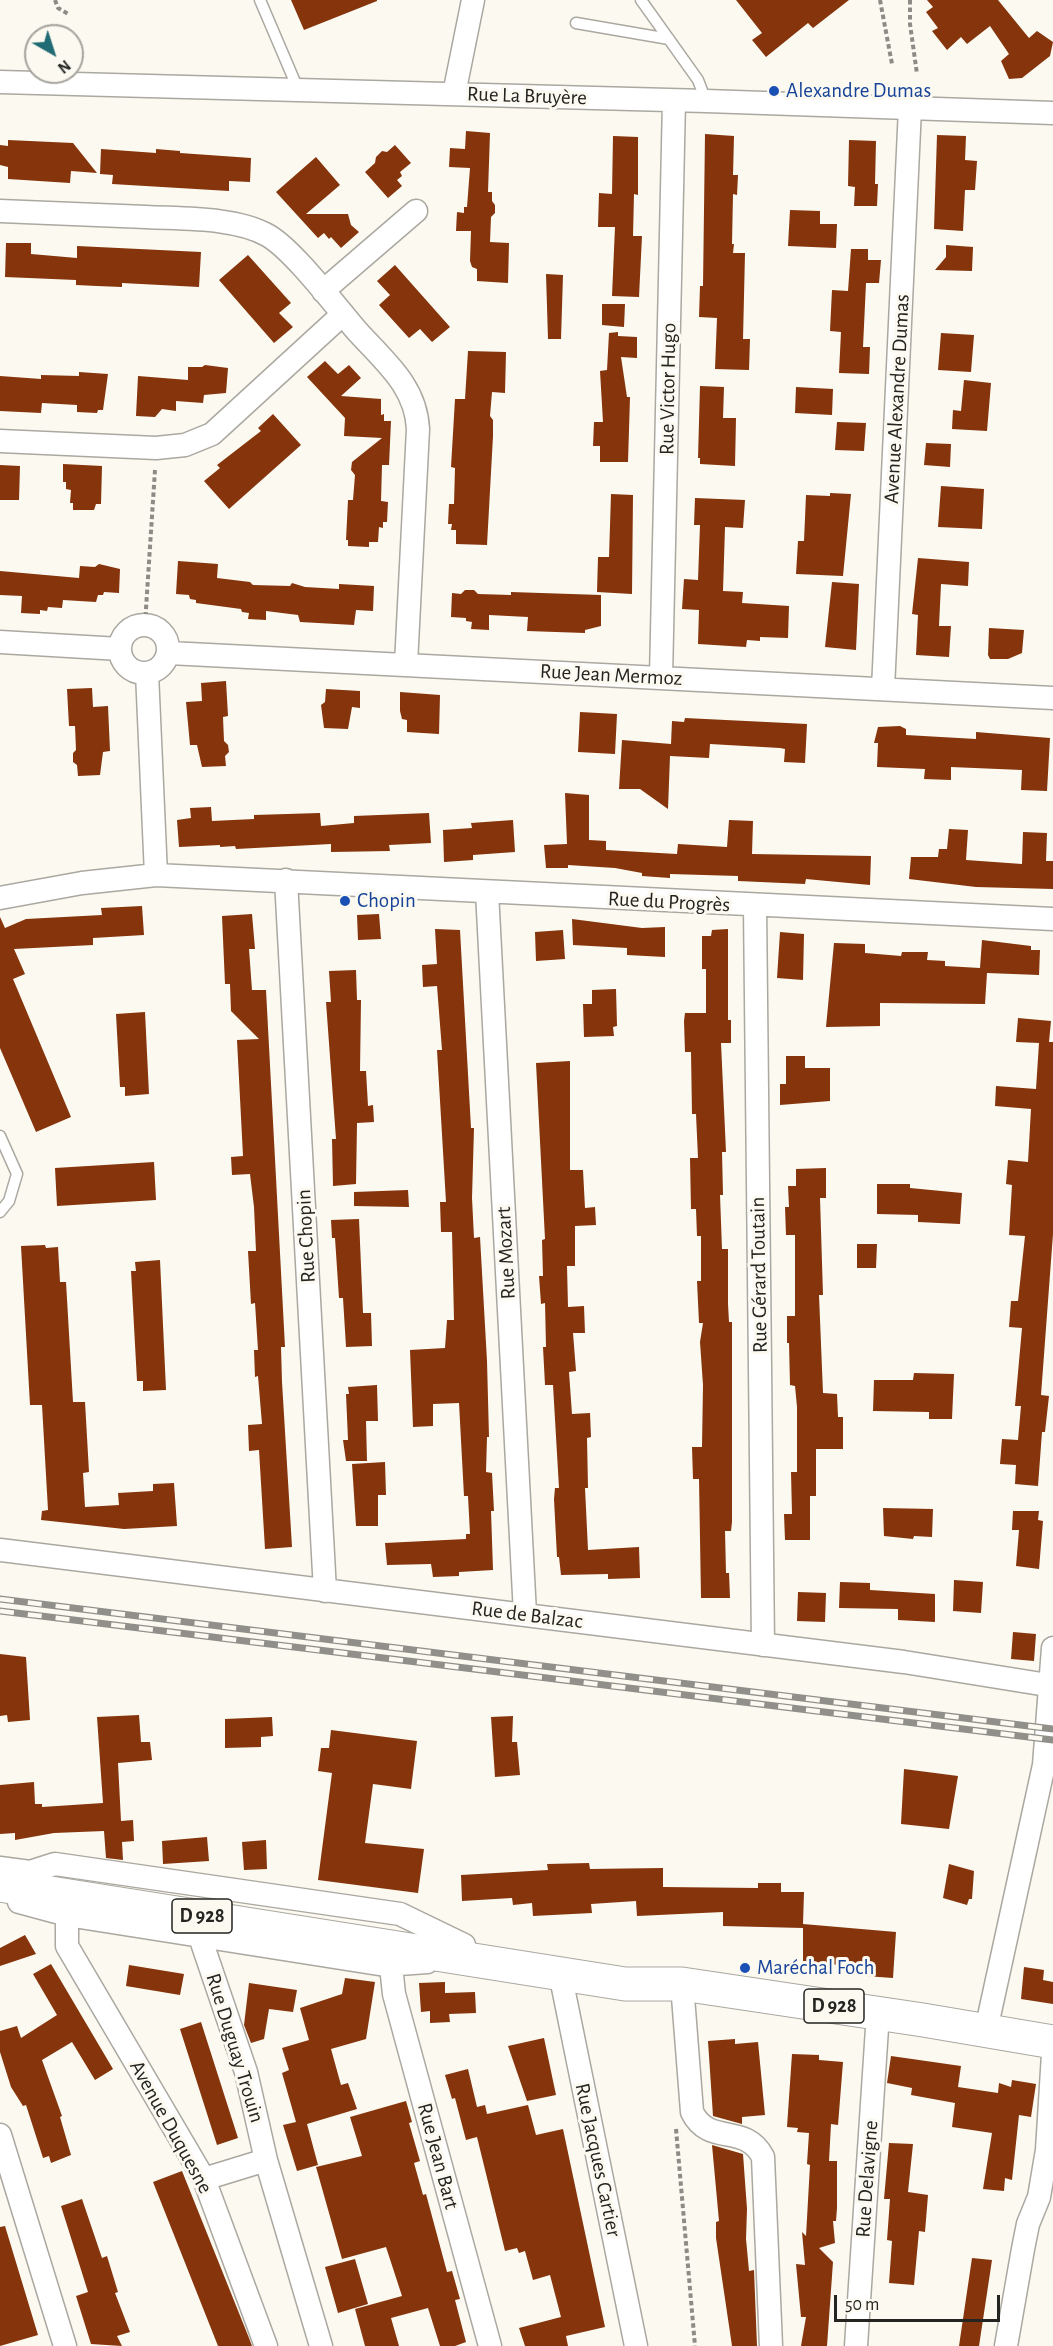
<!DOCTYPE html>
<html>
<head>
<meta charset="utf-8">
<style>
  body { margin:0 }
  #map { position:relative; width:1053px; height:2346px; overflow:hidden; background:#fbf9f0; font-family:"Alegreya Sans",sans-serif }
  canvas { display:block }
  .north { position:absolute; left:24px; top:24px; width:60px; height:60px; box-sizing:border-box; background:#fbf9f0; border:2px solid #a5a49d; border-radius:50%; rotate:141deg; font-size:16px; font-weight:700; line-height:24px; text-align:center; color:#242420 }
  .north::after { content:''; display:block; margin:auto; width:21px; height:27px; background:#216c74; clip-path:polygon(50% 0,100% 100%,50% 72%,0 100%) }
  .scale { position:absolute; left:834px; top:2295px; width:166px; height:27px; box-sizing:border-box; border:3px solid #242420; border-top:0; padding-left:8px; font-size:18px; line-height:21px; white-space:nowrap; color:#242420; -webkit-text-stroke:4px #fbf9f0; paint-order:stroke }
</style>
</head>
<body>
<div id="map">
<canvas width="1053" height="2346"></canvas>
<div class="north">N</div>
<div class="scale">50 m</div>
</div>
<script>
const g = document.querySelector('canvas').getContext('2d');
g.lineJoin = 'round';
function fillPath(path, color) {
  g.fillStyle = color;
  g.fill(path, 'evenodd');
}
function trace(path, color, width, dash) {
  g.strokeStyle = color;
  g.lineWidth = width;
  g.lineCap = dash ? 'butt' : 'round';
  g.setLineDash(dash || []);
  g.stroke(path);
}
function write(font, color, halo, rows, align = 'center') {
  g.font = font + ' "Alegreya Sans",sans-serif';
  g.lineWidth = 6;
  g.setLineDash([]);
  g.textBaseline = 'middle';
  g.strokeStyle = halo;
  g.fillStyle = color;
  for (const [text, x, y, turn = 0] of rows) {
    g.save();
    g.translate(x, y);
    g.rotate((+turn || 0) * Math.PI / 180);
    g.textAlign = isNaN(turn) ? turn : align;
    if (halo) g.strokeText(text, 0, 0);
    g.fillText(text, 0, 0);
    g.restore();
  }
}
fillPath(new Path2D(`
  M291 0H377V1L304 30Z
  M736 0H849L813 28 808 23 766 57 752 40 762 33Z
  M927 0H998L1029 38 1037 31 1053 42 1050 56 1022 78 1009 79 1001 61 1009 54 990 26 967 44 961 37 947 50 932 31 938 28 926 12 933 7Z
  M466 131 490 133 488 192H492V201L495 205V213L491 217 490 242 509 243 508 283 477 281V269L472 267 470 261 471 231H456L457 212 464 213V207H467L470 168 449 167 450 148 465 149Z
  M705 134 734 136 733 175H738L737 195 733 194 732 244H734L733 253H745L743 339H750L749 370 715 369 717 318 699 317 700 286H703Z
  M937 135 966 136 965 160 977 161 975 190H965L963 231 934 229Z
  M613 136 638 137V195L634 194 633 236H642L639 297 612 296 615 227H598L599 193 612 194Z
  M8 140 73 143 97 173 71 171 70 183 8 179V167L0 165V145L8 146Z
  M849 140 876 141 875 184H878L877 206H854L855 187 848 186Z
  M395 145 411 163 400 172 402 176 397 180 402 186 388 198 365 172 375 163 376 157 382 151 387 152Z
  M101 149 156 153V149L180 151V153L251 158 250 182 229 181V191L112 184 113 175 100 174Z
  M316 157 340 185 306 214H348L351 225 359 232 341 248 331 237 329 239 324 233 318 238 276 192Z
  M790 210 820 211V224H837L836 248 788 246Z
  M6 243H31V254L77 258V246L201 252 199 287 122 283V287L97 286 76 285V280L5 277Z
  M946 245 973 247 972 271 935 270 946 257Z
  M851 249H868V260H881L879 283H866L863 347H870L869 374 839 373 841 332 830 331 832 290 848 291Z
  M248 255 291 303 279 313 293 327 274 343 219 280Z
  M395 265 450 327 432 342 420 329 409 338 379 305 390 295 377 281Z
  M546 274 563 275 561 339H548Z
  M602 304H625L624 327 602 325Z
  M618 332V336L637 337V358L621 357 627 397H630L628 462H600V446H593L594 422H603L600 371 607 370 609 333Z
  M941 333 974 335 971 372 938 370Z
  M468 351 506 352 505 393 492 392 490 416 493 420V436L487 545 456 544V530H451L452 524H448L449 504H454L455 468 451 467 455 399H465Z
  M325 361 338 374 349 365 361 378 341 396 381 399V415L384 414V421H391L389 465H382L381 501 388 502 387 522H383V528L379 527 378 542H369V547L348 546V540H346L348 500H353L355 475 351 470 352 462 382 438 344 436 345 418 307 377Z
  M205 365 228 368 226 393 204 395 203 403 176 401V411L162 409 155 417 136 416 138 376 188 380V367H202Z
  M79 372 108 374 103 410H98L97 413 77 412V405L42 403 41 413 0 411V376L41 379V375L79 376Z
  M964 380 991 383 987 431 952 429 953 410 961 411Z
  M700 386 724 387 723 418H736L735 466 700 464V458H698Z
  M796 387 833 389 832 415 795 413Z
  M273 414 301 445 229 509 204 481 220 468 217 465 261 431 258 428Z
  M837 422 866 423 864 451 835 450Z
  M926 443 951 444 950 467 924 465Z
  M63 464 102 466 101 504H96L94 510H73V503H70L71 490 66 489V482H63Z
  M0 465 20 466 19 500H0Z
  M941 486 984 489 982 529 938 527Z
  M830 493 851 494 843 576 796 574 798 541H804L806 495 830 496Z
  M611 494 633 495 632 594 597 592 598 557H609Z
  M695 498 745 500 743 528 725 527 723 591 743 592 742 603 789 606 788 638 760 637V641L747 640 746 647 698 644 699 610 682 609 684 579 698 580 700 525H694Z
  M918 558 969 562 968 586 941 584 939 626H951L949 657 916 655 918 615 912 614Z
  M178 561 218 564 217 578 250 582 253 585 290 586 292 583 305 587 339 589V584L374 586 373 611 356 610 354 625 300 622 298 615 266 611V620L248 619 249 613 242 612 241 609 196 603V600L190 599 189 595 176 594Z
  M99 564 120 569 119 593 104 592 103 595H98L96 602 63 600 62 608 48 607 47 611 40 610V614L21 613 22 596 0 595V571L79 578 80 566 95 567Z
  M832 582 859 584 856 650 825 647Z
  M465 590H474L478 594 511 595V592L601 595V626L585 630V633L527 631 528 617 489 615V630L471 629 472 622 466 621V618L451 617 452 593 461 594Z
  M989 628 1024 630 1022 653 1008 659H990L988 655Z
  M226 681 228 716 223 717 224 741 228 745 229 752 225 756 226 766 202 767 197 745H190L186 702 202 701 201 683Z
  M92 688 93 707 108 706 110 751 103 752 100 775 78 776 77 765 73 762V753L76 750 75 726H69L67 689Z
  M326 689 360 691V708L352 707 348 729 324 728 321 705 325 702Z
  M400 692 440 695 439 734 407 732V720L402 719 400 711Z
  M580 712 617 714 615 754 578 752Z
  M685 718 807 724 805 763 784 762 785 749 780 748 710 744 709 758 670 756 668 809 640 789H619L622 740 671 744 672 721 684 722Z
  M900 726 906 729V735L976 739V732L1050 738 1047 791 1021 790 1022 770 951 767V780L924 779 925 769 877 767 878 743H874L878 727Z
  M565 793 589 795V840L606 841V850L677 854 678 844 727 847 729 820 753 821 752 854 871 856 870 885 806 879 805 884 738 881V876L670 874V878L642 876V873L615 868 568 865V868H546L544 845 567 844Z
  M211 807 212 821 254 819V815L320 813 321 826 354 823V816L429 813 431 843 389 845 390 851 331 852V844L236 849 235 846 220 847V845L179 847 177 820 191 818 190 808Z
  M513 820 515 852 473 855V860L444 862 443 830 472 828 471 823Z
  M949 829 968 830 966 860 1022 864 1023 832 1047 833 1046 861H1053V889L976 887 909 879 911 857H938L939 849H947Z
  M142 906 144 935 93 938V945L14 949 25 974 13 979 71 1117 36 1132 0 1048V917L5 928 26 919 102 915 101 908Z
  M252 914 255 949H249L252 990H266L285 1347H281L282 1382 292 1547 265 1549 259 1450 249 1451 248 1425 262 1424 258 1376 255 1377 254 1350H258L255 1303 251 1304 248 1251H256L254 1207 250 1174 232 1175 231 1157 243 1156 237 1040 259 1039 231 1011 230 984H225L222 916Z
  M379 914 381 939 358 940 357 915Z
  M572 919 642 928 665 927V957L627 955V948L573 945Z
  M435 929 460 930 471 1128H474L472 1198 474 1238 480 1237 487 1361 489 1437H487L486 1472 492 1473 494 1511H491L493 1570 459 1572V1576L433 1577 431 1564 387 1565 385 1543 466 1539V1534H470L468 1496H464L459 1403 433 1404V1426L413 1427 410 1350 445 1348 447 1320H454L452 1232H441L440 1202H446L437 1050H442L437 986 423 987 422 965 437 964Z
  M728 929V1020H731V1043H721L726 1152H722L723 1195H720L722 1249H728V1304L729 1322H732V1522L731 1531H725L726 1573H729L730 1598H701L699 1479H693L692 1447H702L703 1385 700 1342 703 1323H699L697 1281H701V1236H697L696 1209H691L690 1158H698L696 1114H692L691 1052H685L684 1021 685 1013H706V969H702V936H711L712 930Z
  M563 930 565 959 536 961 535 932Z
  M780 932 804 934 803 980 777 978Z
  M982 940 1031 946V950H1040L1039 975 987 973 985 1004 880 1003V1026L826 1027 834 943 865 944V953L901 956 902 952H928L927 960 945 961V966L980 968Z
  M356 970 357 1000H361L360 1071H366L368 1106 373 1105 374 1122 357 1123 356 1184 333 1186 332 1139H336L326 1002H331L329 971Z
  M616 989 617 1026 613 1027 614 1036 584 1037 583 1004H592V990Z
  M145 1012 149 1094 125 1096V1087H120L116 1014Z
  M1018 1018 1051 1021 1049 1042H1053V1234L1041 1395 1049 1396 1045 1432H1042L1038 1486 1015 1484 1016 1465 1000 1464 1002 1439 1018 1440 1021 1406H1015L1022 1328 1009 1327 1011 1301H1018L1025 1236 1009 1235 1012 1185 1006 1184 1008 1160 1028 1162 1031 1109 995 1106 996 1086 1036 1089 1039 1043 1016 1042Z
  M786 1056H805V1068H830V1101L780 1105V1084H786Z
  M570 1061V1170H583L585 1208 595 1207 596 1225 575 1226V1266H567L568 1307 584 1306 585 1333H573L576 1371 569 1372 572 1414 590 1413 591 1437 587 1438 588 1488H585L588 1550 639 1547 640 1578 608 1579V1574L561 1575 559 1557H557L554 1499 555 1488H559L553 1385H545L543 1347H546L545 1303 541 1304 539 1276H543L542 1240 545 1239 536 1063Z
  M154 1162 156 1200 57 1206 55 1168Z
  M826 1168V1198H820L823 1295H819L823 1393 837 1394 838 1417H843V1449H816V1496H810V1540H785L784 1514H792L791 1472H797V1407L795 1386 790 1385 789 1343H787V1316H795V1235H786L785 1207H789L788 1186H796V1169Z
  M877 1184H910V1188L962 1193 960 1224 918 1222V1215L877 1214Z
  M408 1190 409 1207 354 1206V1192Z
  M359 1219 363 1313H371L372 1346 346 1347 343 1298H339L335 1238H332L331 1220Z
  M857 1244H877L876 1268H857Z
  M45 1245 46 1248 58 1247 60 1282H66L73 1402H85L89 1472 83 1473 85 1507 119 1505 118 1493 153 1491V1484L174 1483 177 1526 124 1529 41 1520 42 1511 48 1510 42 1405H30L21 1246Z
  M160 1260 166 1390 143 1391V1381H137L131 1271H136L135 1262Z
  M914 1373 954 1374 952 1419H929V1412L873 1411 874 1380H913Z
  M377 1385 378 1421H366L367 1461H346L343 1440H348L346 1394H349L348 1387Z
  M385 1462 386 1495H378V1526H356L352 1464Z
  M883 1508 933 1509 932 1537 914 1536 913 1539 884 1536Z
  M1013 1511H1039L1038 1520 1043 1521 1039 1569 1016 1566 1019 1530H1012Z
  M954 1580 983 1582 981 1613 953 1611Z
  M840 1582 870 1583V1590L935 1594V1622L898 1620V1609L839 1608Z
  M798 1592 826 1593 825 1622 797 1621Z
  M1013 1632 1036 1634 1034 1661 1011 1659Z
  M0 1654 26 1657 30 1720 8 1722 7 1715 0 1716Z
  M139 1715 141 1742H150L152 1760 118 1763 121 1821 133 1820 134 1841 122 1842 123 1860 106 1858 104 1831 54 1833 15 1840V1833L0 1834V1785L34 1782 35 1804H42V1807L103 1803 97 1717Z
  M513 1716 512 1742H517L520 1775 495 1777 491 1717Z
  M272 1717 273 1736 261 1737V1747L225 1748V1719Z
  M331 1730 417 1741 411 1789 373 1784 365 1843 424 1849 418 1893 318 1880 332 1773 318 1771 321 1748H329Z
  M904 1769 958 1776 949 1829 901 1824Z
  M207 1837 209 1861 163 1864 162 1841Z
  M266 1840 267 1869 244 1870 242 1842Z
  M589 1863 590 1869 663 1868V1887L758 1888V1883H781V1892H804L803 1924 896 1932 893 1978 865 1976 866 1968 803 1961V1928L723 1926V1912L637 1916 636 1901 591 1904 592 1913 533 1916 532 1903 513 1905 512 1898 462 1901 461 1875 548 1870 547 1864Z
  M949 1864 974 1871 972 1899H969L967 1905 943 1898Z
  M25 1935 36 1954 0 1966V1948Z
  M51 1964 113 2069 95 2080 72 2042 42 2060 62 2116 60 2117 71 2155 51 2163 49 2156 43 2158 26 2105 23 2106 11 2087 0 2052V2031L17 2026 21 2038 57 2015 33 1974Z
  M129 1965 184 1974 180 1995 126 1986Z
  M1024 1967 1044 1970 1043 1980 1053 1982V2004L1021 1999Z
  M345 1978 375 1982 366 2039 331 2049 341 2085 348 2083 357 2109 307 2124 318 2165 297 2171 283 2125 296 2122 282 2073 289 2070 282 2048 309 2040 300 2008 342 1994Z
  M445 1982V1993L475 1992 476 2013 449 2014 450 2022 430 2023V2011L421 2012 419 1983Z
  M249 1983 297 1990 293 2012 269 2009 264 2039 251 2043 244 2025Z
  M201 2022 238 2138 217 2145 180 2029Z
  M544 2038 556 2095 527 2101 508 2046Z
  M735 2039V2044L758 2042 765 2115 742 2117V2124L713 2116 708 2041Z
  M792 2054 819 2055V2060L843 2062 838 2125 831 2124 829 2161H837V2208L836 2221H833L835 2243 819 2248 833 2262 827 2346H801L806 2317H801L796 2264 805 2265 802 2232 806 2236 810 2165 807 2164 809 2133 797 2132 798 2128 787 2127Z
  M891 2056 961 2066 958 2087 998 2093 999 2083 1011 2087 1012 2080 1036 2084 1031 2117 1019 2115 1012 2180 1005 2178 1004 2191 983 2189 992 2133 952 2127 955 2103 911 2095 912 2088 887 2083Z
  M468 2069 477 2107 485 2105 487 2114 528 2105 536 2135 563 2129 605 2327 566 2336 568 2346H525L519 2328 561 2317 550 2275 533 2280 525 2251 519 2253 517 2248 505 2251 477 2137 466 2140 455 2098 452 2099 445 2075Z
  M406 2101 412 2122 409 2123 420 2161 414 2163 423 2195 426 2194 447 2272 452 2271 460 2299 455 2300 466 2342 455 2346H440L428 2308 391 2318 399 2346H365L355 2309 402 2296 386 2247 342 2259 316 2167 362 2156 350 2117Z
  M889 2143 913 2144 908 2192 928 2195 925 2232 919 2231 914 2285 889 2283 892 2241 887 2240 890 2199H884Z
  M712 2145 743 2154 747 2209 746 2239 749 2271 754 2270 757 2346H732L716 2238V2222L719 2221Z
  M182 2171 249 2338 252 2346H218L153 2182Z
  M82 2199 102 2258 107 2256 118 2292 115 2293 130 2332 117 2336 122 2346 91 2344 76 2296 88 2292 61 2206Z
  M5 2226 38 2335 0 2346V2227Z
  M972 2258 992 2260 979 2346H959Z
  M355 2259 368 2304 338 2313 325 2267Z`), '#85340b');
const lane = new Path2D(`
  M260 0 298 89
  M641 0 698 80 706 101
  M576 23 669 39
  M0 1136 17 1174 9 1201 0 1212`);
const street = new Path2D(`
  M0 82 706 101 1053 113
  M454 94 473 0
  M0 211C49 213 97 215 146 217 182 219 235 217 267 235 293 249 336 307 357 331 385 362 416 386 418 429L406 664
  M323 291 416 211
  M0 441 156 448 185 445 212 434 343 314
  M120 649a24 24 0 1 1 48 0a24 24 0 1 1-48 0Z
  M0 642 120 649
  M169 653 1053 698
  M147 673 156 875
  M661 677 674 101
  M883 689 910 108
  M286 880 325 1591
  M487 892 525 1614
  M0 898 82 883 156 875 1053 919
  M755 906 763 1645
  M0 1550 904 1662 1053 1686
  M0 1868 30 1872 55 1864 400 1914 464 1945
  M19 1902 67 1915 385 1965 427 1962
  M67 1915V1946L204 2179 266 2346
  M200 1937 246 2072 266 2160 321 2346
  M391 1966 394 1994 490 2346
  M560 1973 636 2346
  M682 1984 692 2112C709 2147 745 2122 763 2157L771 2346
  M986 2030 1044 1765 1053 1648
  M0 2135 65 2346
  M204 2179 266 2160
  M856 2346 878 2013
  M1006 2346 1023 2249 1028 2224 1039 2197 1047 2150 1053 2054`);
const primary = new Path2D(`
  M0 1885 625 1984H682L923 2020 1053 2042`);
trace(lane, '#aaa8a0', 13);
trace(street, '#aaa8a0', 25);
trace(primary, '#aaa8a0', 35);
trace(new Path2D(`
  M55 0 58 8 70 15
  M880 0 892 64
  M910 0V24L917 74
  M145 624 155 470
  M676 2129 695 2346`), '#8c8b85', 4, [4.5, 3]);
trace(lane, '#fff', 10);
trace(street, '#fff', 22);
trace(primary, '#fff', 33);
const rail = new Path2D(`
  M0 1599 1053 1729
  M0 1611 1053 1740`);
trace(rail, '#908f89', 7);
trace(rail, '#fbf9f0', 4.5, [14]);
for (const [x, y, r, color] of [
  [774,91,6,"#1a4fb4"],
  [345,901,6,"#1a4fb4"],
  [745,1968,6,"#1a4fb4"]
]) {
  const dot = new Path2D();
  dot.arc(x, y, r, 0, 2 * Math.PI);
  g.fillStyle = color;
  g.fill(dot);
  trace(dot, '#fbf9f0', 2);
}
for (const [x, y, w] of [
  [202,1916,60],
  [834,2006,60]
]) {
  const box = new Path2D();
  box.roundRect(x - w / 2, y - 17, w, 34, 4.5);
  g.fillStyle = '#fbf9f0';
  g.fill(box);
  trace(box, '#242420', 1.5);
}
write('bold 20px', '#242420', null, [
  ["D 928",202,1916],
  ["D 928",834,2006]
]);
write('21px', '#164399', '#fbf9f0', [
  ["Alexandre Dumas",786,91],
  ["Chopin",357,901],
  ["Maréchal Foch",757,1968]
], 'left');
write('21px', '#242420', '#fbf9f0', [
  ["Rue La Bruyère",527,96,2],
  ["Rue Victor Hugo",668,389,-89],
  ["Avenue Alexandre Dumas",897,399,-87],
  ["Rue Jean Mermoz",611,675,3],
  ["Rue du Progrès",669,902,3],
  ["Rue Chopin",306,1236,-93],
  ["Rue Mozart",506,1253,-93],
  ["Rue Gérard Toutain",759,1275,-91],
  ["Rue de Balzac",527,1615,7],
  ["Rue Duguay Trouin",235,2048,73],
  ["Avenue Duquesne",171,2127,61],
  ["Rue Jean Bart",438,2156,75],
  ["Rue Jacques Cartier",598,2160,78],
  ["Rue Delavigne",867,2179,-86]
]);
</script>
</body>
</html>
